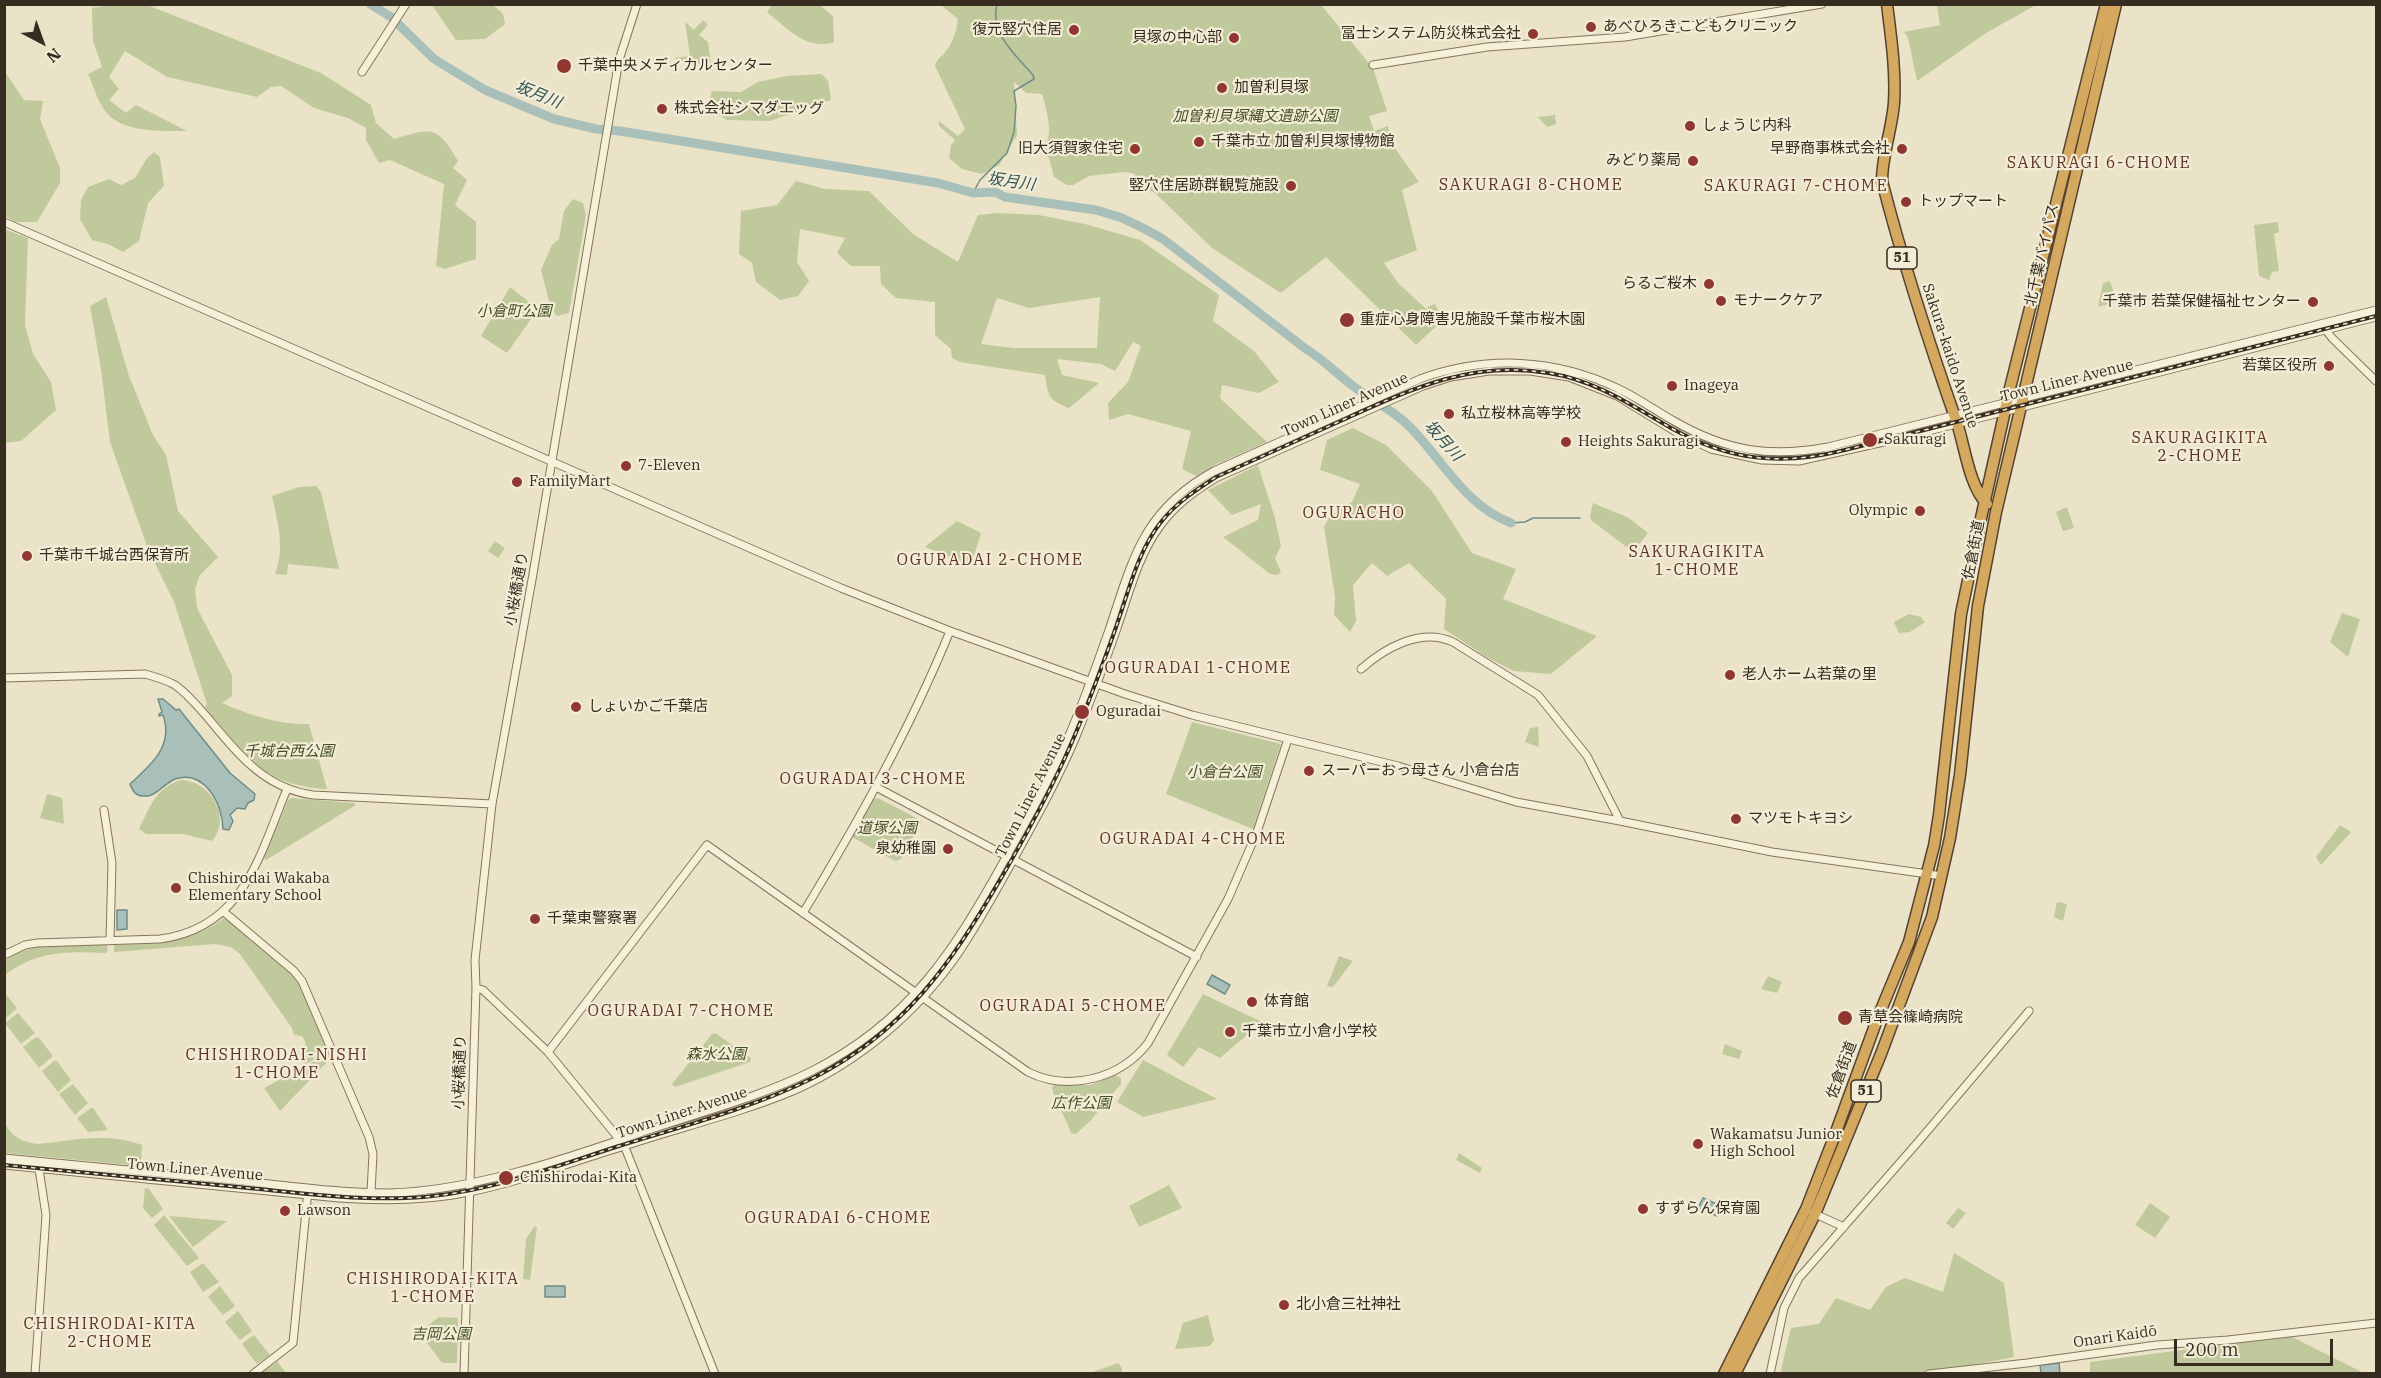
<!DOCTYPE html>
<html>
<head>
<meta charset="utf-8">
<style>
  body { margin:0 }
  #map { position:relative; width:2381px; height:1378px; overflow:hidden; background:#ebe3c7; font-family:"IBM Plex Serif",serif }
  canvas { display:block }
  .frame { position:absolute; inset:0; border:6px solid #372c20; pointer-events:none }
  .north { position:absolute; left:12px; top:12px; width:60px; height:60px; -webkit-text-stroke:4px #f3ecd6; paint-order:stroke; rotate:139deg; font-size:16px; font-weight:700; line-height:24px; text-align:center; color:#372c20 }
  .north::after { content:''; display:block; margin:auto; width:21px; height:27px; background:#372c20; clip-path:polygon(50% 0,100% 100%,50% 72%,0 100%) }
  .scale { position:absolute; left:2174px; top:1339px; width:159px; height:27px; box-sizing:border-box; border:3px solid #372c20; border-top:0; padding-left:8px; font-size:18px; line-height:21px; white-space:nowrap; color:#372c20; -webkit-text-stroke:4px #f3ecd6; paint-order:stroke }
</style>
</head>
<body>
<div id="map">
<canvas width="2381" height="1378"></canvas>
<div class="frame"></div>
<div class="north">N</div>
<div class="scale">200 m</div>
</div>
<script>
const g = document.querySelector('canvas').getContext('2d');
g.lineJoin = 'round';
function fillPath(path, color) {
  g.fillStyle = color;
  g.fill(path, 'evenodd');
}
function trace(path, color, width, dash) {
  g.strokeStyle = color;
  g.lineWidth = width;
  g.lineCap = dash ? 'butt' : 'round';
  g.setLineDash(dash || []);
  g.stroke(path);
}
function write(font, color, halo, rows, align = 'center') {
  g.font = font + ' "IBM Plex Serif","Noto Sans JP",serif';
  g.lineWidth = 4.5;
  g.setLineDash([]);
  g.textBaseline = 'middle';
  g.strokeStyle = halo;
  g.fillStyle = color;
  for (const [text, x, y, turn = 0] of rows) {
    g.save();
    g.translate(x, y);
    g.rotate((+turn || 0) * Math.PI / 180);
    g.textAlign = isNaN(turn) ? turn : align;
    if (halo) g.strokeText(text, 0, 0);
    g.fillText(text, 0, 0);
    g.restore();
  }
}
fillPath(new Path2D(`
  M115 4 147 5 321 73 371 105 376 123 394 139C432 128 437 125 458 161L453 168 467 180 455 205 476 222V259L445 269 436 266 444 184 390 160 379 163 366 140V128L348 118 314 108 281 86 271 87 257 97 167 77 125 51 109 77 119 89 109 100 126 113 136 105 187 131C163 131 122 133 106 112 98 102 93 85 88 74L102 67 93 41 92 8Z
  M432 5H493L503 14 505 24 485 39 456 40Z
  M772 5H820L833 16 834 42C806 51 787 28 767 12Z
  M941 5H1321L1373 68 1387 111 1369 116 1374 131 1388 126 1394 147 1419 182 1402 190 1417 250 1384 263 1399 284 1435 317 1427 307 1435 304 1443 320 1416 345 1326 257 1282 292H1279L1212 248 1155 193 1133 182 1135 174 1125 172 1089 176 1073 185H1067L1054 177 1049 158 1045 156 1042 151C1055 134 1047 113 1042 94L1026 93 1014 82 1017 135 999 165 982 174 962 169 949 158 951 145 955 140 939 126V121L958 136 965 129 935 66C937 58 942 57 946 51 953 42 957 30 958 19Z
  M1937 5V4L2036 5 1986 33 1917 81 1908 37 1904 32 1940 25Z
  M703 20 708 25 699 35 708 42 711 63 688 65 674 58 690 56 685 22 694 30Z
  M5 72 24 100 43 101 40 119 60 168V183L37 222H15L5 216Z
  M822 74 828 81 831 100 770 121 727 120 707 108 712 91 741 92 758 82 787 76Z
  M1555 115 1556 124 1547 127 1538 117Z
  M154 152 160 157 164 186 148 203 139 241 123 252 108 244 92 240 80 219 81 200 88 187 109 179 121 185 135 178 147 158Z
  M796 181 825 189 869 191 913 234 958 262 978 215 997 213 1039 215 1085 224 1140 240 1219 295 1213 321 1254 351 1279 382 1259 393 1222 385 1220 398 1267 442 1217 464 1196 476 1182 469 1191 431 1128 414 1109 420 1108 403 1128 382 1141 346 1133 342 1115 371 1101 364 1057 359 1062 375 1099 383 1069 408C1048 400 1048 396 1045 375L960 362 952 358 951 349 935 335V302L896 298 881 284 880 266H851L837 253 845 238 800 229 797 262 809 281 798 296 780 300 756 282 752 263 739 254 741 211 777 205ZM1100 297 1097 348H1013L981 344 997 298 1029 308Z
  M573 199 583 203 586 215 569 313 557 316 551 309 541 270 552 245 559 239 564 211Z
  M2278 222 2279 232 2274 234 2279 271 2272 272 2269 280 2259 276 2254 225Z
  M4 229 28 238 25 325 33 354 51 382 56 410 21 441 5 443Z
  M2110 281 2117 302 2098 307 2103 283Z
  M510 287 538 309 507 353 481 336Z
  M106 297 129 376 153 435 166 455 178 511 218 557 200 575 195 589 197 608 232 675V696L222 703C249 715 280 725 309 724L327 789C262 786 243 753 205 707L207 704 174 602 148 549 110 442 101 369 90 306Z
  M1353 428 1386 445 1432 491 1472 553 1516 569 1503 599 1597 636 1551 674 1514 671 1488 658 1444 629 1446 599 1409 563 1387 576 1372 563 1353 585 1356 621 1350 632 1334 615 1335 597 1324 527 1330 516 1352 502 1360 484 1320 470 1327 440Z
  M1258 465 1275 518 1281 546 1275 558 1281 572 1277 575 1270 574 1223 537 1258 520 1261 504 1232 515 1208 490Z
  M316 486 321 492 339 569 288 564 287 575 275 574C285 548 278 523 272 496L299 487Z
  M1593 503 1629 518 1648 533 1633 552 1591 520 1590 516Z
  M2067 507 2074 528 2063 531 2056 512Z
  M957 521 981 533 971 565 925 547Z
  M495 541 505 548 498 558 488 551Z
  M2342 613 2360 619 2348 657 2330 642Z
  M1909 614 1921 617 1925 622 1910 632 1899 633 1894 622Z
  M1192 722 1281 744 1253 829 1166 794Z
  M1538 727 1539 747 1525 742 1530 728Z
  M181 780C210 781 233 817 212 841L183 834H146L139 829C150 807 155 788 181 780Z
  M47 794 62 798 64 824 40 818Z
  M291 798 354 803 356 805 266 860 264 858 288 800Z
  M878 798 922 821 901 859 895 861 852 837 873 799Z
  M2340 825 2351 832 2321 865 2316 857Z
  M2057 902 2067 904 2063 921 2054 917Z
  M225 917 289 971 301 985 330 1052 305 1064 301 1056C306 1048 308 1044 302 1036L294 1035 292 1028 240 954 231 947 215 944 114 952V945C155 943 192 944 225 917Z
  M107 945 108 951 105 953C67 951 36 951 5 975V960L19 952 37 947Z
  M1339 956 1353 961 1333 987 1327 986Z
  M1768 976 1782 982 1777 993 1761 989Z
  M5 993 17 1008 5 1019Z
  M1203 994 1262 1022 1220 1058 1199 1047 1183 1067 1167 1055Z
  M18 1013 35 1033 21 1044 5 1023Z
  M715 1033 751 1058 750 1062 675 1087 672 1084 712 1034Z
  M36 1037 39 1038 53 1056 39 1068 23 1047Z
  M1725 1044 1742 1051 1739 1059 1722 1054Z
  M330 1053 332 1057 280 1111 264 1088Z
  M1143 1060 1217 1099 1143 1117 1117 1102Z
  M54 1061H57L71 1080 58 1092 42 1071Z
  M1115 1075 1121 1078V1084L1091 1120 1076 1134 1071 1133C1068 1122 1052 1095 1052 1087L1055 1085H1090Z
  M73 1084 88 1103 75 1115 59 1094Z
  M91 1108H93L108 1130 88 1132 77 1118Z
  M5 1123C12 1137 22 1142 37 1144 74 1140 107 1132 142 1145L141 1166 5 1153Z
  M1459 1153 1482 1168 1480 1173 1456 1160Z
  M1169 1185 1182 1208 1139 1227 1129 1206Z
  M145 1188 149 1189 163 1209 152 1218 143 1208Z
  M2150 1203 2170 1217 2155 1238 2135 1225Z
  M1958 1208 1966 1213 1953 1229 1946 1223Z
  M164 1215 199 1258 187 1266 154 1225Z
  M169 1216 227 1221 193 1247Z
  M534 1227H537L530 1280 523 1279 526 1239Z
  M1954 1253 2004 1283 2014 1357 1930 1373 1780 1374 1791 1328 1819 1324 1836 1298 1870 1310 1886 1287 1905 1278 1943 1292Z
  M203 1263 219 1282 203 1292 190 1272Z
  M220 1286 235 1306 223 1315 208 1297Z
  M238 1311 252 1331 240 1340 225 1322Z
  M1208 1315 1214 1340 1210 1346 1175 1349 1183 1323Z
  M439 1317 458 1318 457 1363H442L419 1332Z
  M254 1335 270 1355 257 1364 243 1346V1343Z
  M2290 1336 2364 1373H2090V1362Z
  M277 1361 286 1373H260L277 1362Z
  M1118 1363 1122 1368V1373H1090Z`), '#c0c99b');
const water = new Path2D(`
  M158 699H163L176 710 179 709 230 773 255 794 254 800 248 803 245 809 237 808 230 815 233 821 229 830 223 829C223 805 205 769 175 779 165 783 156 796 147 796 136 797 133 792 130 784 151 765 174 746 163 715L159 716V714L162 712Z
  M117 910H127V929L117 930Z
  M1212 975 1230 985 1225 994 1207 984Z
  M1703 1198 1721 1206 1717 1216 1698 1208Z
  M545 1286H565V1297H545Z
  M2059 1363 2060 1373H2041L2040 1365Z`);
fillPath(water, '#a8bfba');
trace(water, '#6f8d87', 1.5);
trace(new Path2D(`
  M973 193 980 180 1007 153 1014 132 1016 106 1014 91 1034 79 1033 75C1016 55 989 33 997 4
  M1511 523 1525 522 1533 518H1580`), '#6f8d87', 1.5);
trace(new Path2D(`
  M370 4 391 17 434 59 485 90 554 119 596 129 620 131 938 183 973 193 995 192 1005 197 1096 210 1122 218 1143 228 1163 239 1306 349C1324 360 1337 374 1353 386 1371 400 1392 409 1409 426 1442 459 1465 506 1511 523`), '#a8bfba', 9);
const minor = new Path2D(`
  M1373 65 1487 47 1625 37 1822 4
  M362 72 406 4
  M4 222 841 588 950 631 1125 694 1192 715 1398 766 1516 802 1620 821 1772 852 1942 876
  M2326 330 2332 338 2376 381
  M1361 669C1385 648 1421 627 1453 642L1538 695 1587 756 1620 821
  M4 678 145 674C156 677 166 680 175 685 188 694 198 707 208 718 238 754 264 788 313 795L492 804
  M876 787 1197 957
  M104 810 112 863 110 940
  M224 912 294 971 302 981 369 1137 373 1154 371 1192
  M803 913C858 822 910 729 950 631
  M4 955 25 945 37 943 160 939C244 928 259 856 287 789
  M476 988 483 990 548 1052 624 1145 715 1374
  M548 1052 707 845 1028 1072C1069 1092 1120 1079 1148 1043L1228 899 1257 832 1288 739
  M4 1158C80 1165 156 1172 232 1180 284 1185 337 1193 389 1193 469 1191 559 1161 634 1135 693 1114 756 1099 812 1071 910 1021 954 951 1005 859 1027 820 1049 781 1067 740 1083 704 1096 667 1109 630 1133 558 1143 510 1214 471L1420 379C1486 355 1555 358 1619 389 1638 398 1656 411 1674 421 1726 451 1770 458 1828 447L2376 310
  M4 1165 339 1198C382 1201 426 1201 469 1192 519 1182 569 1163 618 1148 674 1129 741 1113 795 1090 860 1061 919 1011 959 952 980 921 998 887 1016 855 1037 817 1058 779 1075 739 1090 702 1104 666 1117 628 1129 594 1138 556 1160 526 1175 505 1195 491 1216 478L1423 386 1451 377 1489 371H1530L1569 377 1617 396 1676 432 1711 449 1762 460 1799 461 1897 439 2376 317
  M1813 1213 1844 1227
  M35 1374 46 1215 39 1169
  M253 1374 293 1343 308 1190
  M464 1374 476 988 475 960 492 804 533 574 619 60 637 4
  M1770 1374 1784 1308 1799 1278 1918 1142 2029 1011
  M1929 1374 2027 1363 2157 1345 2228 1340 2376 1323`);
const highway = new Path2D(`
  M1887 4C1891 37 1896 70 1894 103 1892 129 1882 155 1882 181 1903 263 1929 343 1957 423 1965 447 1969 486 1987 504
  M1724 1374 1806 1209 1833 1140 1878 1017 1909 942 1934 846 1939 815 1961 614 1979 527 2010 388 2106 4
  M1735 1374 1815 1214 1881 1054 1932 917 1950 838 1960 775 1978 606 1996 512 2116 4`);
trace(minor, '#85755d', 9);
trace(highway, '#544331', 13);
trace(minor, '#f6f0d9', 7);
trace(highway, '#d4a85e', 10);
const rail = new Path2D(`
  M4 1165C86 1173 167 1180 248 1188 300 1193 353 1200 406 1198 480 1196 550 1168 619 1146 684 1126 752 1108 813 1078 904 1032 950 965 1000 880 1022 842 1044 803 1063 762 1083 719 1099 675 1115 630 1128 594 1137 552 1161 522 1176 503 1196 490 1216 477 1256 459 1296 441 1336 423 1407 391 1468 360 1548 373 1595 380 1631 405 1671 428 1729 461 1781 466 1845 450L2376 316`);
trace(rail, '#372c20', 4);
trace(rail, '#f3ecd6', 1.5, [4.5]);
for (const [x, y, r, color] of [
  [1591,27,6,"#903732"],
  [1074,30,6,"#903732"],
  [1533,34,6,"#903732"],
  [1234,38,6,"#903732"],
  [564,66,8,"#903732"],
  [1222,88,6,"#903732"],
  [662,109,6,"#903732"],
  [1690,126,6,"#903732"],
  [1199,142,6,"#903732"],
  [1135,149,6,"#903732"],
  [1902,149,6,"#903732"],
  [1693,161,6,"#903732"],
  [1291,186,6,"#903732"],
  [1906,202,6,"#903732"],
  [1709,284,6,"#903732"],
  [1721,301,6,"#903732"],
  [2313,302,6,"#903732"],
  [1347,320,8,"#903732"],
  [2329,366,6,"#903732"],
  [1672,386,6,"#903732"],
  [1449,414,6,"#903732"],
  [1870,440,8,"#903732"],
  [1566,442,6,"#903732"],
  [626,466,6,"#903732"],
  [517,482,6,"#903732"],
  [1920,511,6,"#903732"],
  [27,556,6,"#903732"],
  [1730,675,6,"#903732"],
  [576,707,6,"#903732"],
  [1082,712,8,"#903732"],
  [1309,771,6,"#903732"],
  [1736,819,6,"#903732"],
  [948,849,6,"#903732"],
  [176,888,6,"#903732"],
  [535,919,6,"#903732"],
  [1252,1002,6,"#903732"],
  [1845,1018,8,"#903732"],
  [1230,1032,6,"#903732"],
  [1698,1144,6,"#903732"],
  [506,1178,8,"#903732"],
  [1643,1209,6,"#903732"],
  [285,1211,6,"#903732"],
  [1284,1305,6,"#903732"]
]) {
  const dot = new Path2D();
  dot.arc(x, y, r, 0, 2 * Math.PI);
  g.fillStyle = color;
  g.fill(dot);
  trace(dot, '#f3ecd6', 2);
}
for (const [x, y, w] of [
  [1902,258,30],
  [1866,1091,30]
]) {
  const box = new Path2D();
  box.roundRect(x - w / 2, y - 11, w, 22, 4.5);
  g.fillStyle = '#f3ecd6';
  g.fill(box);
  trace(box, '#372c20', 1.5);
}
write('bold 14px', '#372c20', null, [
  ["51",1902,258],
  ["51",1866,1091]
]);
write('15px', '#372c20', '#f3ecd6', [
  ["あべひろきこどもクリニック",1603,27],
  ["復元竪穴住居",1062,30,"right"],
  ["冨士システム防災株式会社",1521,34,"right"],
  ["貝塚の中心部",1222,38,"right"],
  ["千葉中央メディカルセンター",578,66],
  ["加曽利貝塚",1234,88],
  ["株式会社シマダエッグ",674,109],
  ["しょうじ内科",1702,126],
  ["千葉市立 加曽利貝塚博物館",1211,142],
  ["旧大須賀家住宅",1123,149,"right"],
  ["早野商事株式会社",1890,149,"right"],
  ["みどり薬局",1681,161,"right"],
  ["竪穴住居跡群観覧施設",1279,186,"right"],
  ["トップマート",1918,202],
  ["らるご桜木",1697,284,"right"],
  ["モナークケア",1733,301],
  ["千葉市 若葉保健福祉センター",2301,302,"right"],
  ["重症心身障害児施設千葉市桜木園",1360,320],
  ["若葉区役所",2317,366,"right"],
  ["Inageya",1684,386],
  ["私立桜林高等学校",1461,414],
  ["Sakuragi",1884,440],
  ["Heights Sakuragi",1578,442],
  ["7-Eleven",638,466],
  ["FamilyMart",529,482],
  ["Olympic",1908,511,"right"],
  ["千葉市千城台西保育所",39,556],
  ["老人ホーム若葉の里",1742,675],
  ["しょいかご千葉店",588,707],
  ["Oguradai",1096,712],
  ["スーパーおっ母さん 小倉台店",1321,771],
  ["マツモトキヨシ",1748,819],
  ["泉幼稚園",936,849,"right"],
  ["Chishirodai Wakaba",188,879],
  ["Elementary School",188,896],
  ["千葉東警察署",547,919],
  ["体育館",1264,1002],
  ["青草会篠崎病院",1858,1018],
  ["千葉市立小倉小学校",1242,1032],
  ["Wakamatsu Junior",1710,1135],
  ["High School",1710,1152],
  ["Chishirodai-Kita",520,1178],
  ["すずらん保育園",1655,1209],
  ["Lawson",297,1211],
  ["北小倉三社神社",1296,1305]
], 'left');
write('italic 15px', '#455228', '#f3ecd6', [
  ["加曽利貝塚縄文遺跡公園",1255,117],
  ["小倉町公園",514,312],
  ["千城台西公園",289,752],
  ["小倉台公園",1224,773],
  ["道塚公園",887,829],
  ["森水公園",716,1055],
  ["広作公園",1081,1104],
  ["吉岡公園",441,1335]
]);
write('15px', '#372c20', '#f3ecd6', [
  ["北千葉バイパス",2042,255,-77],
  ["Sakura-kaido Avenue",1950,356,72],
  ["Town Liner Avenue",2067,381,-14],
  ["Town Liner Avenue",1345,405,-24],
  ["佐倉街道",1974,550,-79],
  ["小桜橋通り",517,589,-80],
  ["Town Liner Avenue",1031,795,-63],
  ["佐倉街道",1842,1070,-70],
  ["小桜橋通り",460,1072,-88],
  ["Town Liner Avenue",682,1113,-18],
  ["Town Liner Avenue",195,1170,5],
  ["Onari Kaidō",2115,1337,-8]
]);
write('italic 16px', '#305555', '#f3ecd6', [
  ["坂月川",538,95,22],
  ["坂月川",1011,182,8],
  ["坂月川",1443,441,48]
]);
g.letterSpacing = '1.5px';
write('16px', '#603322', '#f3ecd6', [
  ["SAKURAGI 6-CHOME",2099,163],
  ["SAKURAGI 8-CHOME",1531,185],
  ["SAKURAGI 7-CHOME",1796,186],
  ["SAKURAGIKITA",2200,438],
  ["2-CHOME",2200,456],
  ["OGURACHO",1354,513],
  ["SAKURAGIKITA",1697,552],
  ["1-CHOME",1697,570],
  ["OGURADAI 2-CHOME",990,560],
  ["OGURADAI 1-CHOME",1198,668],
  ["OGURADAI 3-CHOME",873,779],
  ["OGURADAI 4-CHOME",1193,839],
  ["OGURADAI 5-CHOME",1073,1006],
  ["OGURADAI 7-CHOME",681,1011],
  ["CHISHIRODAI-NISHI",277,1055],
  ["1-CHOME",277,1073],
  ["OGURADAI 6-CHOME",838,1218],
  ["CHISHIRODAI-KITA",433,1279],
  ["1-CHOME",433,1297],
  ["CHISHIRODAI-KITA",110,1324],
  ["2-CHOME",110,1342]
]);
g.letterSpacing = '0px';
</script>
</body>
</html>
